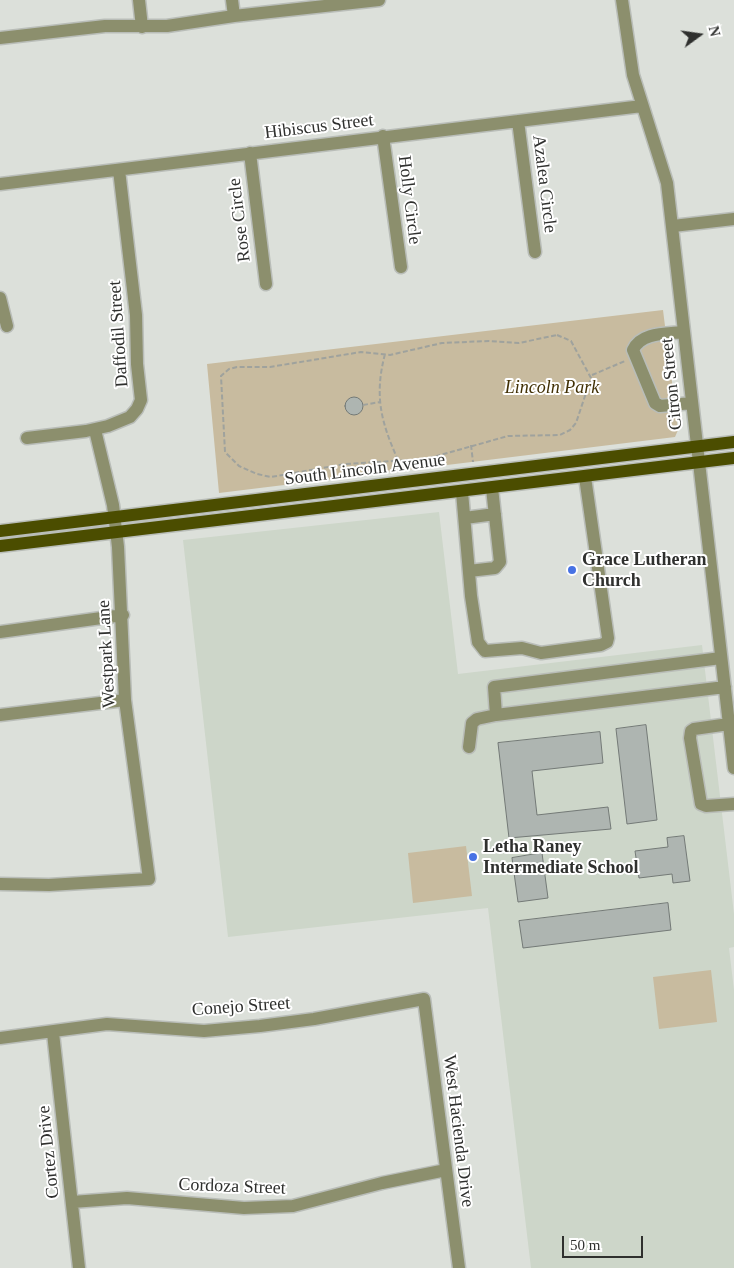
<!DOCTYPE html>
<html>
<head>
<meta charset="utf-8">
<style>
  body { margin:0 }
  #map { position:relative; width:734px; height:1268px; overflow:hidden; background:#dce0da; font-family:"Times New Roman",serif }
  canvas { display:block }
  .north { position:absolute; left:674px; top:10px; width:50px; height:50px; -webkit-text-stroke:4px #fff; paint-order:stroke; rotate:76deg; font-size:14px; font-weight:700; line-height:20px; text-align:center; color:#2f302e }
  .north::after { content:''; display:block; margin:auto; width:18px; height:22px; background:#2f302e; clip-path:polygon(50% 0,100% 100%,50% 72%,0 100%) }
  .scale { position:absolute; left:562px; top:1236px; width:81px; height:22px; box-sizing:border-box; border:2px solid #2f302e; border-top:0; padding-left:6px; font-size:15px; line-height:18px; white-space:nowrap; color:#2f302e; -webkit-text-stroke:4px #fff; paint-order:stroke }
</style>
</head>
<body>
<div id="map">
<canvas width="734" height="1268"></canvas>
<div class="north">N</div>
<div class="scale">50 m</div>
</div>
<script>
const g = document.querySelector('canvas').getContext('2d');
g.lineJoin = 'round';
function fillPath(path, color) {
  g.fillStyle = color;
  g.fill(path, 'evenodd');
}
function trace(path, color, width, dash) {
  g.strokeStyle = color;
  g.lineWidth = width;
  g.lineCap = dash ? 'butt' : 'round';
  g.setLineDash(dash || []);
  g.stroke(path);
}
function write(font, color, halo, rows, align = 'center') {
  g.font = font + ' "Times New Roman",serif';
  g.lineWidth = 4;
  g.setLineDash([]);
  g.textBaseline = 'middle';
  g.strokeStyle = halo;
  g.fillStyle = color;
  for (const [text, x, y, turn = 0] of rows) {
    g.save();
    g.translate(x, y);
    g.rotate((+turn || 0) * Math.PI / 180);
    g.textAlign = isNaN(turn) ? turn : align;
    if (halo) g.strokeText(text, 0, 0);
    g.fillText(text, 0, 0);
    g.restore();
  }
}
fillPath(new Path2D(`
  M439 512 458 674 702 645 734 914V947L729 948 734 990V1268H531L488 908 228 937 183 540Z`), '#cdd6c9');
fillPath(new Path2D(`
  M663 310 678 430 675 437 219 493 207 364Z
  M466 846 472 896 413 903 408 853Z
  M711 970 717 1022 659 1029 653 977Z`), '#c8bb9f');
const building = new Path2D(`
  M345 406a9 9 0 1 1 18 0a9 9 0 1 1-18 0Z
  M646 725 657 820 627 824 616 729Z
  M600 732 603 763 532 771 537 815 608 807 611 829 509 838 498 743Z
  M684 836 690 881 673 883 672 874 639 878 635 851 668 847 667 838Z
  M542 853 548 898 518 902 512 858Z
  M668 903 671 930 523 948 519 921Z`);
fillPath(building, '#aeb5b1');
trace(building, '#747a77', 1);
const minor = new Path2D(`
  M139 0 142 27
  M232 0 234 16
  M622 0 633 75 667 183 734 768
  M0 38 105 26H167L234 16 379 0
  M518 121 535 252
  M383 136 401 267
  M250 153 266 284
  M0 184 642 106
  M673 226 734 219
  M0 298 7 326
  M684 332C667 334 641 332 633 350L655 403 660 406 692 403
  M27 438 86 431 108 426 130 417 137 409 141 400 137 364 136 315 119 170
  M462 492 471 596 478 642 485 651 522 648 541 653 601 645 607 642 608 638 585 477
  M465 518 495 514
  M469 571 495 568 500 562 492 488
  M0 632 123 615
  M721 658 494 687 496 715 725 687
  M0 715 125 700
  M729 724 694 729 691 731 690 738 701 804 706 806 734 804
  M469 747 472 723 477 719 496 715
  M0 884 49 885 149 879 125 700 118 547 113 505 95 430
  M53 1033 79 1268
  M0 1038 107 1024 204 1031 260 1026 314 1019 424 999 459 1268
  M72 1202 127 1198 244 1208 293 1206 382 1183 446 1170`);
const major = new Path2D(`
  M0 531 734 442
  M0 546 734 458`);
trace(minor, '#b9bdb8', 15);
trace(major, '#b9bdb8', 15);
trace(new Path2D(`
  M557 335 571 341 591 378 576 423 570 430 560 435 508 436 426 459 345 464 271 477 257 474 239 466 225 452 221 376 229 369 237 367H270L361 352 390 355 442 343 489 341 519 343Z
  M385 354C374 396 381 422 398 460
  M592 375 625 361
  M363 405 380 402
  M471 445 473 462`), '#9fa29d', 2, [5, 2.5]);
trace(minor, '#8c8f6d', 12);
trace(major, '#4b4d00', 12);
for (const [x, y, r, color] of [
  [572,570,5,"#4772e4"],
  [473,857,5,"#4772e4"]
]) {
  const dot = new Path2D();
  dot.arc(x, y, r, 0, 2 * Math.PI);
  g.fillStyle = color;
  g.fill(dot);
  trace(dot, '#fff', 2);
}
write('18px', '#2f302e', '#fff', [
  ["Hibiscus Street",319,127,-7],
  ["Azalea Circle",544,184,83],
  ["Holly Circle",409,200,83],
  ["Rose Circle",240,220,-97],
  ["Daffodil Street",119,334,-94],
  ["Citron Street",672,384,-96],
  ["South Lincoln Avenue",365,470,-7],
  ["Westpark Lane",107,654,-93],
  ["Conejo Street",241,1007,-4],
  ["West Hacienda Drive",458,1131,83],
  ["Cortez Drive",49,1152,-96],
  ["Cordoza Street",232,1187,2]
]);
write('italic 18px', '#413004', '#fff', [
  ["Lincoln Park",552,388]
]);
write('bold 18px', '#2f302e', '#fff', [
  ["Grace Lutheran",582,560],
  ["Church",582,581],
  ["Letha Raney",483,847],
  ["Intermediate School",483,868]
], 'left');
</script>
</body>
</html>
